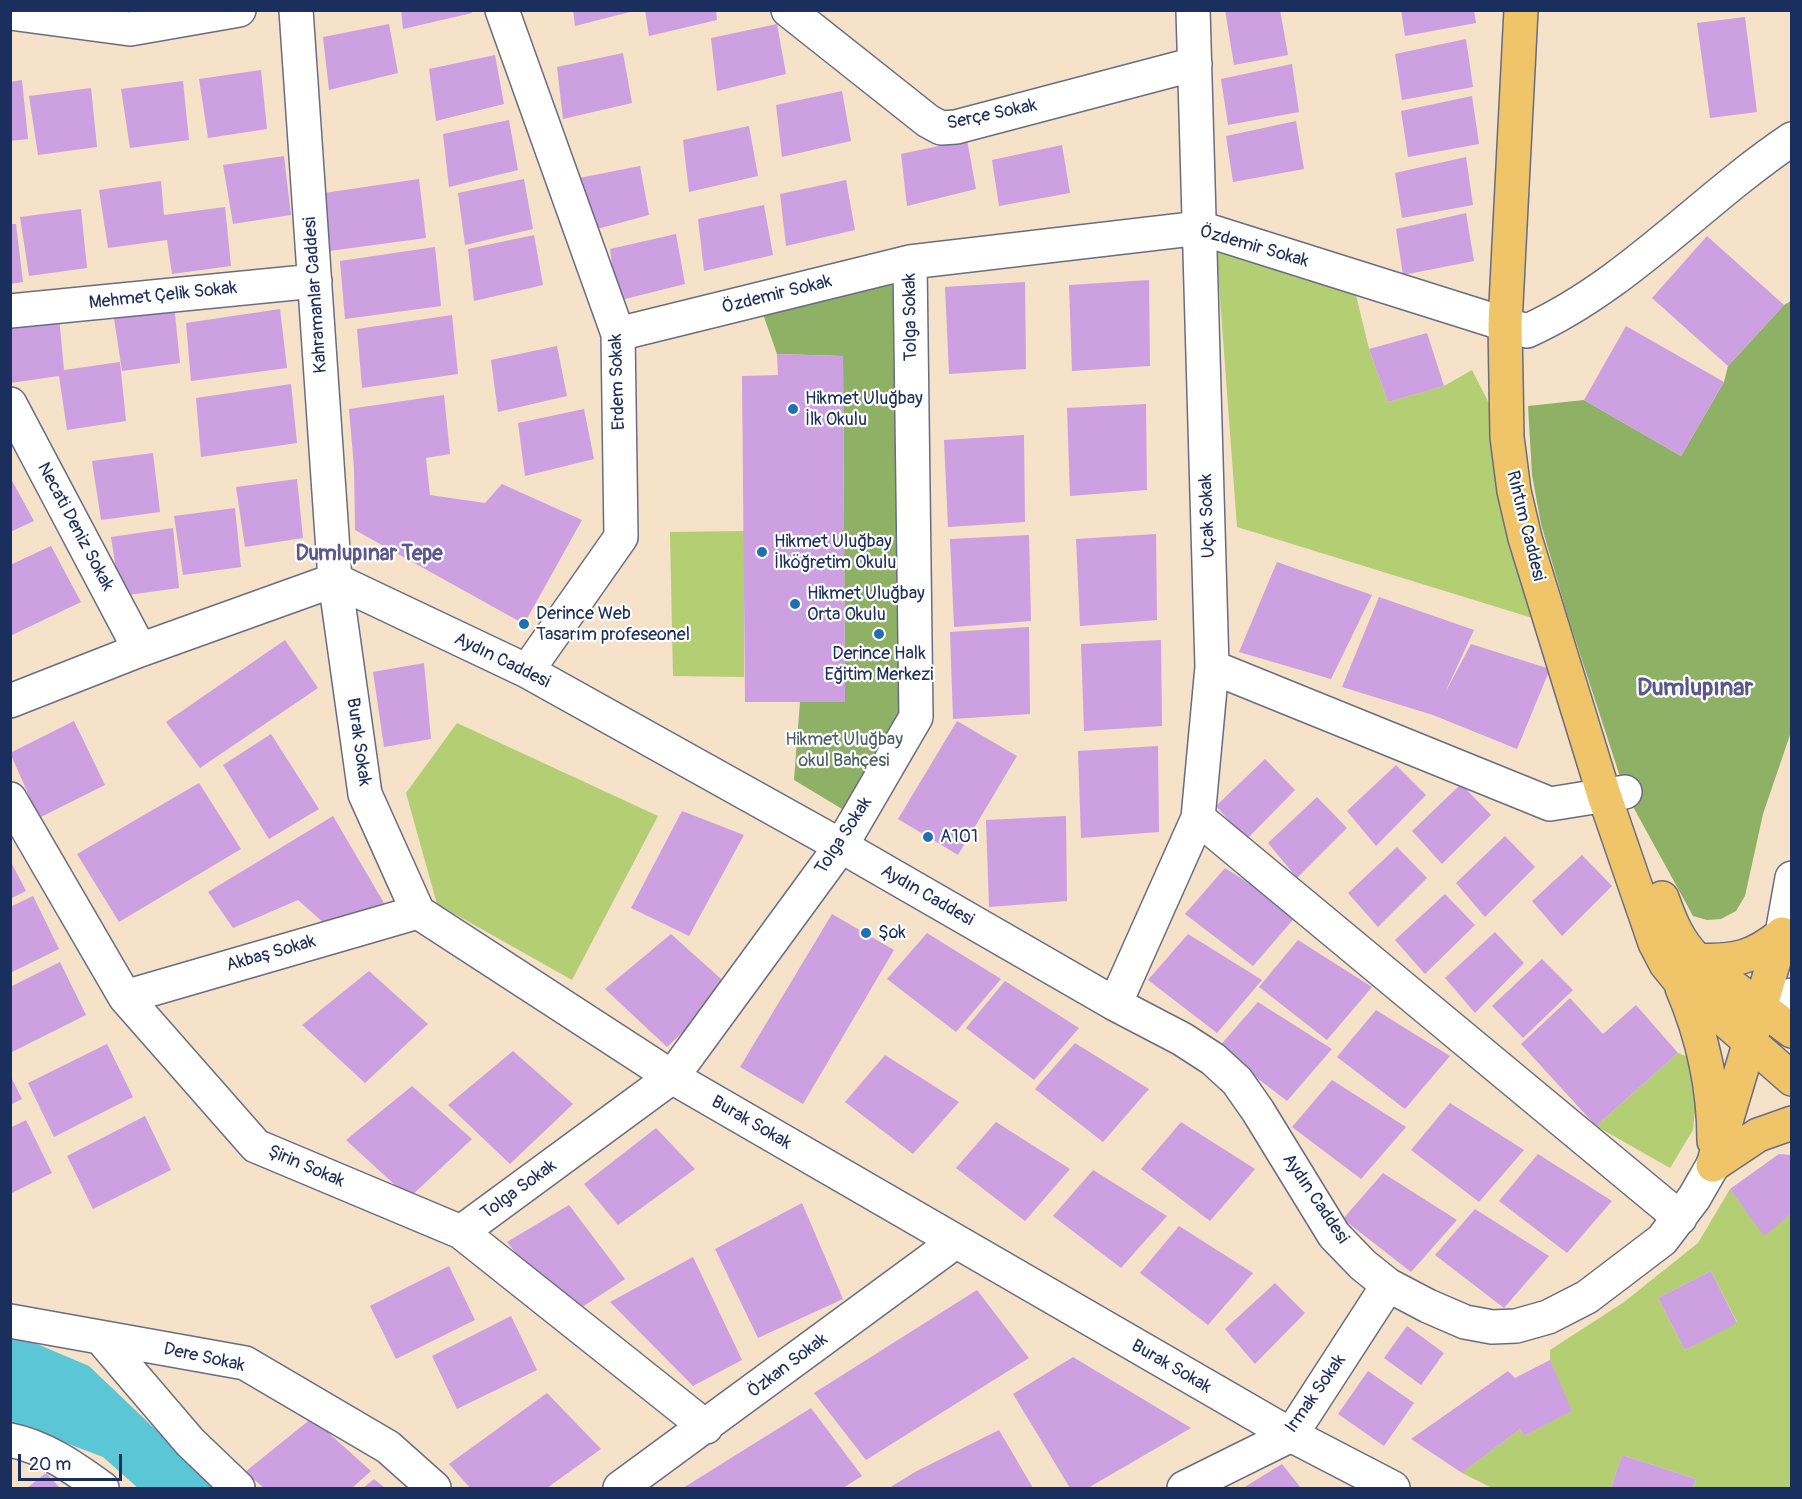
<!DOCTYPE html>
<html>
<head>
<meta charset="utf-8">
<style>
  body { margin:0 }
  #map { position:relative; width:1802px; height:1499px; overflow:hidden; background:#f6e1c9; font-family:Pangolin,sans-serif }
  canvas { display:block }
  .frame { position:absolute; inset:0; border:12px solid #1b2f5e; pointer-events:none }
  .scale { position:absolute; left:18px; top:1454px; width:104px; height:27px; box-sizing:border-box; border:3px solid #1b2f5e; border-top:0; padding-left:8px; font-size:18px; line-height:21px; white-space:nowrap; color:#1b2f5e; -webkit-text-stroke:4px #fff; paint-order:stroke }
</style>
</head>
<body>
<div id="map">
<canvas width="1802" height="1499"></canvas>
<div class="frame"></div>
<div class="scale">20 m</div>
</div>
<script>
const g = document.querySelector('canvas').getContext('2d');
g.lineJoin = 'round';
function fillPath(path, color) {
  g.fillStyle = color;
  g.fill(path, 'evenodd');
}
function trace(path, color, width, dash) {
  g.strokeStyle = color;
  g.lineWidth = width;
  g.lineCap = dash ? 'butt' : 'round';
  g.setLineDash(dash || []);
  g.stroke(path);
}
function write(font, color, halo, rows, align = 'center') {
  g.font = font + ' Pangolin,sans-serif';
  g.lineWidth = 4.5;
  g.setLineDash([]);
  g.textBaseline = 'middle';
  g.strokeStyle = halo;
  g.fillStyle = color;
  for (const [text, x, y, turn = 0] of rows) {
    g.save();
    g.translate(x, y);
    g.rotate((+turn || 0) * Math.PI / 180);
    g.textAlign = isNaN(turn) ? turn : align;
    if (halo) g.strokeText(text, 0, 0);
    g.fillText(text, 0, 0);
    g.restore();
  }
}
fillPath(new Path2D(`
  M1216 244 1356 295 1369 349 1388 402 1444 386 1472 370 1498 421 1552 624 1237 527Z
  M744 531V677L673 676 670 532Z
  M457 723 658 816 572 980 437 904 406 793Z
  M1678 1053 1693 1059 1697 1093 1693 1130 1670 1168 1596 1126Z
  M1730 1189 1764 1235 1791 1214V1488H1693L1696 1479 1622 1455 1611 1488H1492L1462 1473 1520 1429 1524 1436 1571 1411 1550 1360V1350L1624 1302 1698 1243ZM1711 1271 1737 1322 1685 1350 1658 1298Z`), '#b4ce73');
fillPath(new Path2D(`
  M910 262 916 717 857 818 794 780 800 702H845L843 356 777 354 758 300Z
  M1791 301V732L1763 814 1745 896 1736 911 1721 919 1707 920 1693 916 1625 792 1568 617 1541 524 1532 475 1528 406 1584 400 1681 456 1724 382 1728 366 1784 305Z`), '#8fb165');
fillPath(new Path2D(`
  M10 1336 25 1339 89 1366 217 1488H138L103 1457 11 1422Z`), '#5bc6d5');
fillPath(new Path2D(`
  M401 10H472V13L403 29Z
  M573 10H634V11L575 26Z
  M645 10H716L717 20 649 36Z
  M1225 10H1280L1288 55 1234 65Z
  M1401 10H1474L1476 23 1405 36Z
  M1745 17 1757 112 1710 118 1697 23Z
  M389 24 398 73 329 90 323 37Z
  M777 24 786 74 717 91 711 38Z
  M1466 39 1473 87 1402 100 1395 54Z
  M623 53 632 103 563 119 557 67Z
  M495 55 504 104 436 121 429 69Z
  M1292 64 1299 112 1228 125 1221 79Z
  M261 70 267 129 208 138 199 79Z
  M22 80 28 139 10 141V82Z
  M183 81 189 140 130 148 121 89Z
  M91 88 97 147 38 155 29 96Z
  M842 91 851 141 782 157 776 105Z
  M1472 96 1479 144 1408 157 1401 111Z
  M509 120 518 170 449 187 443 134Z
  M1296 121 1304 169 1233 182 1226 136Z
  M749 126 758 176 689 192 683 140Z
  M967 140 976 189 907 206 901 154Z
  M1062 145 1070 193 999 206 992 160Z
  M284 156 291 215 233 224 223 165Z
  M1466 157 1473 205 1402 218 1395 173Z
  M640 166 649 215 582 233 574 179Z
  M419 179 426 238 329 251 324 193Z
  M524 179 533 229 465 245 458 193Z
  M846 180 855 230 786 246 780 194Z
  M161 181 164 215 225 207 231 266 172 274 167 240 108 248 99 190Z
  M764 205 773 255 704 271 698 219Z
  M81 209 87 268 29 276 20 217Z
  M1466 213 1474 261 1403 275 1396 229Z
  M10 224H16L23 282 10 284Z
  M676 234 685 284 617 301 610 249Z
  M534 235 543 285 474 301 468 249Z
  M1707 236 1784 305 1728 366 1652 298Z
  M435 247 441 306 345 319 340 261Z
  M1149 280 1150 366 1072 371 1069 285Z
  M1025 282 1026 369 949 374 945 287Z
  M174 304 180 363 122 371 113 312Z
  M280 309 287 368 191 381 186 323Z
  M452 315 458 374 362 388 357 329Z
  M59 317 64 370 120 362 126 421 67 430 59 376 10 383V323Z
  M1626 326 1724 382 1681 456 1584 400Z
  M1427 333 1444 386 1388 402 1369 349Z
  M557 346 567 396 498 412 491 360Z
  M777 354 843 356 845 702H745L742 376 778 375Z
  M291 384 297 443 201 457 196 398Z
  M444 395 450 454 426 458 430 495 485 503 502 484 582 520 524 624 355 530 354 468 349 409Z
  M1146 404 1147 490 1070 496 1067 408Z
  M584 409 594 459 525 476 518 423Z
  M1024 435 1025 522 948 527 944 440Z
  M153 453 160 512 101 520 92 461Z
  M10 477 34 521 10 532Z
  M297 479 303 538 245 547 236 487Z
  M235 508 241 567 183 575 174 516Z
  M173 528 179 588 120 596 111 537Z
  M1156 534 1157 620 1080 626 1076 539Z
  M1029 535 1031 621 954 627 950 539Z
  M51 546 81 602 10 636V565Z
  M1277 562 1372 595 1331 679 1239 652Z
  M1379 597 1474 630 1444 695 1471 644 1550 669 1517 749 1433 715 1342 687Z
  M1029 627 1030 714 953 719 950 632Z
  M285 640 318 688 200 768 166 722Z
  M1161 640 1162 726 1084 731 1081 644Z
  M424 663 431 739 384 747 373 672Z
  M74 721 105 785 39 818 10 753Z
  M957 721 1017 756 958 855 898 819Z
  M271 734 319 809 269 839 223 765Z
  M1158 746 1159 832 1081 838 1078 751Z
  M1265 759 1295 790 1246 840 1216 806Z
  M1396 765 1426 795 1376 846 1347 811Z
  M199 783 241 849 119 922 77 854Z
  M1461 784 1491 815 1442 864 1412 831Z
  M1317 797 1347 828 1297 878 1268 843Z
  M682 811 744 835 689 936 631 908Z
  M333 816 384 903 325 924 298 900 233 928 208 892Z
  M1066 816 1067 901 989 907 986 820Z
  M1505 836 1535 867 1485 917 1456 883Z
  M1397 847 1427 878 1378 927 1348 893Z
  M1582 855 1612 886 1562 936 1532 901Z
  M10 860 26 891 10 899Z
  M1225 868 1298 914 1253 966 1185 914Z
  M1445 894 1475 925 1425 974 1395 940Z
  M33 896 59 949 10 973V907Z
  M832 914 894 950 803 1104 740 1067Z
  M1495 932 1524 963 1475 1013 1445 978Z
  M927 933 1001 979 956 1032 887 979Z
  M671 934 730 987 667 1047 605 989Z
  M1188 934 1262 980 1217 1033 1148 980Z
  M1298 940 1372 987 1327 1040 1259 987Z
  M1542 959 1573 990 1523 1038 1492 1006Z
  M60 962 86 1015 10 1053V987Z
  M369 971 428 1024 365 1083 302 1025Z
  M1005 981 1079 1028 1034 1080 966 1028Z
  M1570 998 1603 1034 1636 1005 1678 1053 1596 1126 1521 1044Z
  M1258 1002 1332 1049 1287 1101 1218 1048Z
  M1376 1010 1450 1056 1405 1109 1337 1057Z
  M1075 1043 1149 1089 1103 1142 1035 1089Z
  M107 1044 133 1097 54 1137 28 1083Z
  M513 1051 573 1104 510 1164 448 1105Z
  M885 1055 959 1102 913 1154 845 1102Z
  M10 1075 22 1099 10 1105Z
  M1332 1080 1406 1127 1361 1179 1292 1127Z
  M412 1086 472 1139 409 1198 346 1140Z
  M1450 1103 1524 1150 1479 1202 1411 1150Z
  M145 1116 171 1170 93 1209 67 1156Z
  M26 1120 52 1173 10 1194V1128Z
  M996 1122 1070 1169 1025 1221 956 1168Z
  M1181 1122 1255 1169 1210 1221 1141 1169Z
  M656 1128 695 1169 618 1225 584 1184Z
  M1538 1154 1612 1201 1567 1253 1499 1201Z
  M1779 1154 1791 1155V1214L1764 1236 1730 1189Z
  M1093 1170 1167 1216 1121 1268 1053 1216Z
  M1383 1173 1457 1220 1411 1272 1343 1219Z
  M802 1203 843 1299 758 1338 715 1249Z
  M569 1205 625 1279 567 1317 507 1242Z
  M1475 1209 1549 1256 1504 1308 1435 1255Z
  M1179 1226 1253 1273 1208 1325 1140 1273Z
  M693 1257 742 1360 693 1386 610 1302Z
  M449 1266 475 1320 396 1359 370 1306Z
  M1711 1271 1737 1323 1685 1350 1658 1298Z
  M1275 1283 1305 1313 1255 1364 1225 1329Z
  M977 1290 1029 1358 866 1460 814 1393Z
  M511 1316 537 1370 457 1409 432 1356Z
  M1407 1326 1444 1353 1421 1385 1384 1358Z
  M1073 1357 1191 1428 1088 1488H1070L1013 1394Z
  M1550 1360 1572 1411 1524 1436 1520 1429 1462 1473 1411 1439 1508 1371 1515 1378Z
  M1368 1371 1414 1403 1384 1446 1338 1414Z
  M547 1393 601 1449 547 1488H470L449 1464Z
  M811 1408 862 1476 843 1488H683Z
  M312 1418 371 1471 352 1488H264L245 1472Z
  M999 1430 1033 1488H889L915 1472Z
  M1622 1455 1696 1479 1693 1488H1611Z
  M1282 1464 1301 1488H1243Z
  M46 1473 60 1488H27Z
  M374 1479 385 1488H363Z`), '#cda0e1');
const minor = new Path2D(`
  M296 10 335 580 365 794 418 912 672 1077 1291 1435 1393 1488
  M502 10 618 334 621 537 527 671
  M788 10 928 121 941 128 956 127 1195 64
  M10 13 130 29 239 10
  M10 311 315 281
  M618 334 910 262 1200 228 1527 331C1627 286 1701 200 1792 139
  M10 404 140 650
  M1212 667 1550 804 1625 792
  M10 701 140 650 335 580 527 671 841 846 1115 1004 1182 1039 1213 1059 1237 1081 1258 1111 1334 1235 1363 1265 1388 1285 1428 1306 1465 1322 1492 1327 1516 1326 1548 1317 1587 1297 1662 1240 1694 1198 1713 1165
  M10 799 125 997 256 1146 461 1232 706 1427
  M1198 818 1680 1218
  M1782 934 1792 878
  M125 997 418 912
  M1115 1004 1198 818 1212 667 1193 10
  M1762 1007 1775 999 1792 995
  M461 1232 672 1077 841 846 916 717 910 262
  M10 1321 245 1363 388 1447 434 1488
  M101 1338 190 1442 238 1488
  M10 1440C45 1447 74 1468 102 1488
  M620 1488 955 1242
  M1184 1488 1291 1435 1388 1285`);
const major = new Path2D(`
  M1521 10 1505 324 1507 437 1514 491 1525 538 1604 795 1655 943 1666 964 1679 980 1792 1079
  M1662 898C1671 923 1678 941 1697 960L1792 1031
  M1697 960C1733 962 1754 958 1782 934
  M1682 988C1703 1037 1714 1087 1714 1141
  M1713 1165 1782 934
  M1713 1165 1758 1135 1792 1123`);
trace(minor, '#686d83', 36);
trace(major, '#686d83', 36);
trace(minor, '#fff', 33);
trace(major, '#f0c469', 33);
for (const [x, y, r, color] of [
  [793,409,6,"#1f6fb2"],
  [762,552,6,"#1f6fb2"],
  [795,604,6,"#1f6fb2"],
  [524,624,6,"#1f6fb2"],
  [879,634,6,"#1f6fb2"],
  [928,837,6,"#1f6fb2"],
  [866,933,6,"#1f6fb2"]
]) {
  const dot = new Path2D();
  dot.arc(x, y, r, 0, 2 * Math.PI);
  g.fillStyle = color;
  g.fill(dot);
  trace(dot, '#fff', 2);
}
write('18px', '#1b2f5e', '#fff', [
  ["Serçe Sokak",992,115,-12],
  ["Özdemir Sokak",1254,247,16],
  ["Kahramanlar Caddesi",316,295,-94],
  ["Özdemir Sokak",777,295,-14],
  ["Mehmet Çelik Sokak",163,296,-6],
  ["Tolga Sokak",911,317,-91],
  ["Erdem Sokak",618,382,-92],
  ["Uçak Sokak",1208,516,-92],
  ["Rıhtım Caddesi",1525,526,76],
  ["Necati Deniz Sokak",75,527,62],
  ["Aydın Caddesi",502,661,26],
  ["Burak Sokak",358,742,82],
  ["Tolga Sokak",844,836,-57],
  ["Aydın Caddesi",927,896,30],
  ["Akbaş Sokak",271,954,-16],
  ["Burak Sokak",751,1123,30],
  ["Şirin Sokak",306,1167,23],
  ["Tolga Sokak",519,1190,-36],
  ["Aydın Caddesi",1315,1199,56],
  ["Dere Sokak",204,1358,12],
  ["Özkan Sokak",788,1366,-37],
  ["Burak Sokak",1171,1367,30],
  ["Irmak Sokak",1316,1394,-55]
]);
write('18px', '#1b2f5e', '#fff', [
  ["Hikmet Uluğbay",805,399],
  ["İlk Okulu",805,420],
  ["Hikmet Uluğbay",774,542],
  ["İlköğretim Okulu",774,563],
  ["Hikmet Uluğbay",807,594],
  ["Orta Okulu",807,615],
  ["Derince Web",536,614],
  ["Tasarım profeseonel",536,635],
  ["Derince Halk",879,654,"center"],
  ["Eğitim Merkezi",879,675,"center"],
  ["A101",940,837],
  ["Şok",878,933]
], 'left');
write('18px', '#495f64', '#fff', [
  ["Hikmet Uluğbay",844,740],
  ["okul Bahçesi",844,761]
]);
write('bold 21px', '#59578c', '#fff', [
  ["Dumlupınar Tepe",369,555]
]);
write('bold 24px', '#59578c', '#fff', [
  ["Dumlupınar",1695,689]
]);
</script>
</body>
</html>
